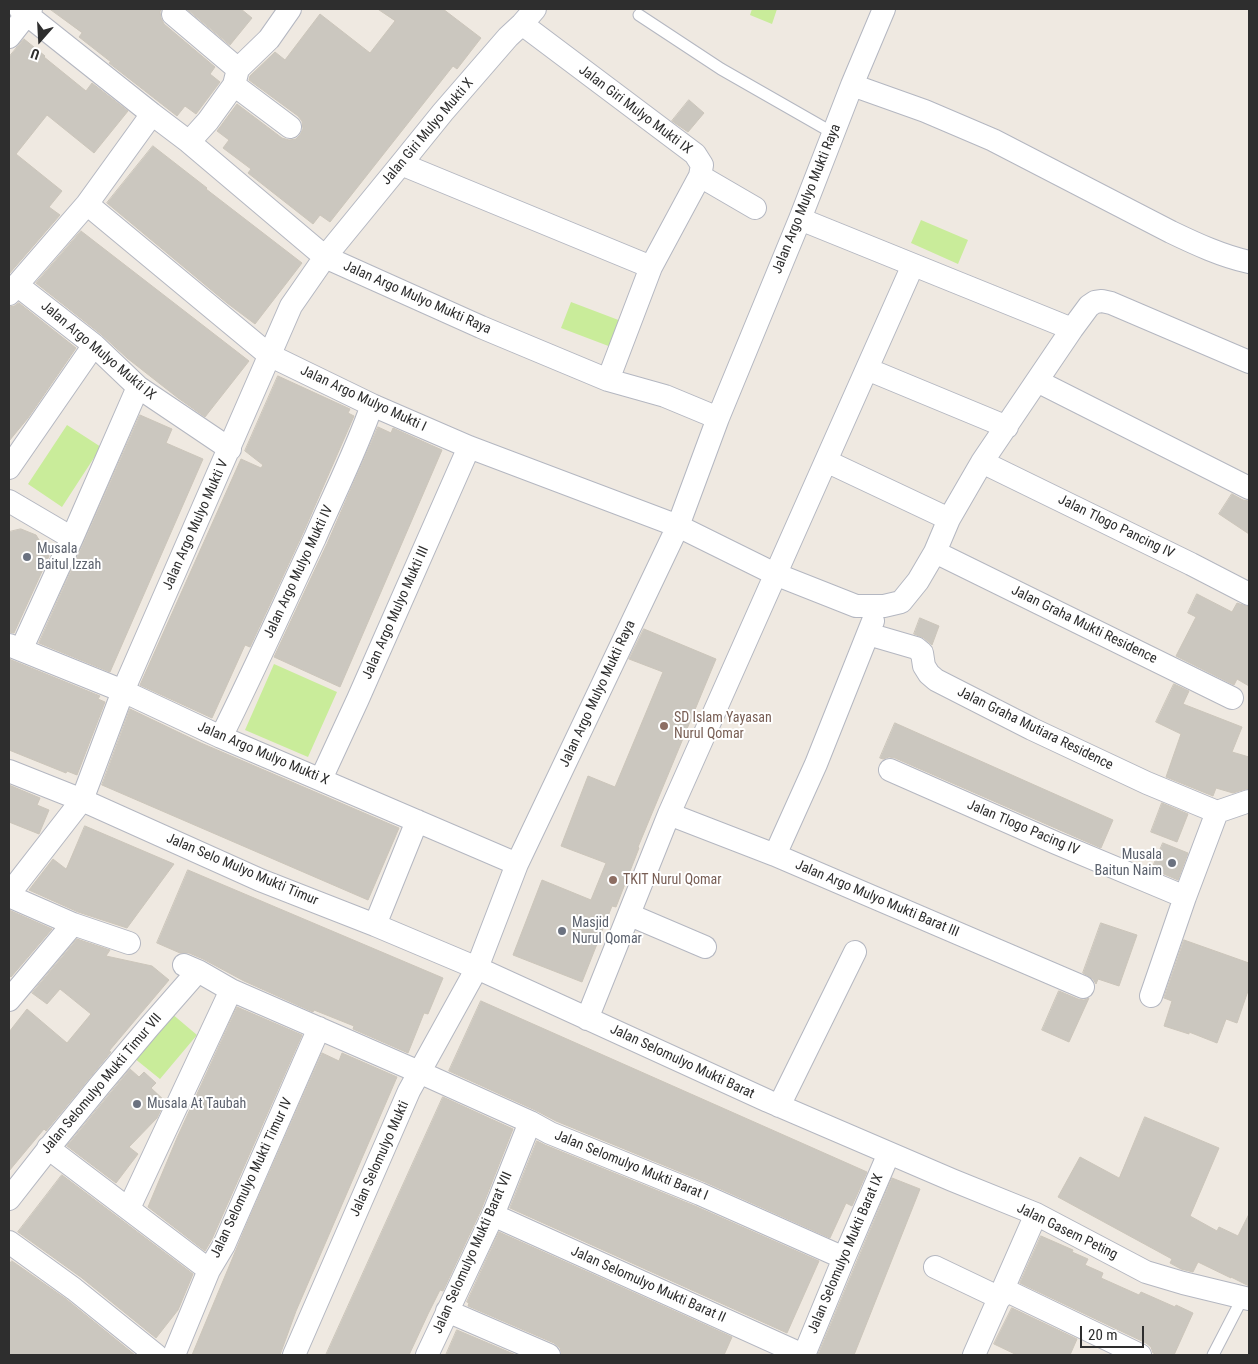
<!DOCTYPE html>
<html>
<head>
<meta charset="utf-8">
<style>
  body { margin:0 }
  #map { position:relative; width:1258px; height:1364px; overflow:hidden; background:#efe9e1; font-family:"Roboto Condensed",sans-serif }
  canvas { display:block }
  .frame { position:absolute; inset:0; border:10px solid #2e2e2e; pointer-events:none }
  .north { position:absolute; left:15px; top:15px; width:50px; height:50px; -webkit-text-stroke:4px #fff; paint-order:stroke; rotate:199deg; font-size:14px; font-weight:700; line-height:20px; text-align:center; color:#2e2e2e }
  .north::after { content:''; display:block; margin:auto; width:18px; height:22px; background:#2e2e2e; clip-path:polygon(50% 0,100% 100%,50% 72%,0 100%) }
  .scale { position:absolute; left:1080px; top:1326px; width:64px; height:22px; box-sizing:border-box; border:2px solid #2e2e2e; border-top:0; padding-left:6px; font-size:15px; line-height:18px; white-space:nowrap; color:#2e2e2e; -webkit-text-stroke:4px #fff; paint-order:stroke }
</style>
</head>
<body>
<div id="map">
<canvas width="1258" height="1364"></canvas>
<div class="frame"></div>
<div class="north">U</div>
<div class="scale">20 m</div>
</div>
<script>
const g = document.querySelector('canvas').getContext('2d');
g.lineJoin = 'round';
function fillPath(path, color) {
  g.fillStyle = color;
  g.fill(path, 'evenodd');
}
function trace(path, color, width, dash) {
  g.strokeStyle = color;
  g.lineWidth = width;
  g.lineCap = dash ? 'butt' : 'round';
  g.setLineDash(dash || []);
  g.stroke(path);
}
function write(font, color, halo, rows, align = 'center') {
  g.font = font + ' "Roboto Condensed",sans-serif';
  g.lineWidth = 4;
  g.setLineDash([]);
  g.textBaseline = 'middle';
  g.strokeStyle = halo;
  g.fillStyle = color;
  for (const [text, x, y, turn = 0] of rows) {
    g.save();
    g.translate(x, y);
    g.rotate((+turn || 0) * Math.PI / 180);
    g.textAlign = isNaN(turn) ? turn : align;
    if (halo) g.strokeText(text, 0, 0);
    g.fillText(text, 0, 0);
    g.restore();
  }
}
fillPath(new Path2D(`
  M752 9H777L772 24 750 15Z
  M921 220 968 240 958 264 911 243Z
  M571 302 629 324 619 350 561 328Z
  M67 425 101 447 62 507 28 484Z
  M274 664 337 692 308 757 245 730Z
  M171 1013 197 1035 160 1079 134 1058Z`), '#c9ec9a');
const building = new Path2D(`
  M50 9H161L160 12 161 18 164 24 215 67 210 74 220 82 196 114 185 106 177 116 109 63 111 62 79 37 82 33Z
  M187 9H241L252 18 230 45Z
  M378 9H443L481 38 457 69 453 66 330 222 320 215 313 224 248 173 251 169 223 148 229 140 217 131 237 104 282 138 289 140 296 139 300 135 303 129 302 121 298 116 249 80 250 76 275 52 285 60 320 14 370 53 395 21Z
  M24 39 45 56 44 57 86 91 92 83 128 111 94 153 47 115 16 154 62 191 49 207 60 215 9 274V57Z
  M689 100 704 113 688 132 672 121Z
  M153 146 207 188 206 189 302 263 255 324 227 303 107 203Z
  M81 231 249 361 205 417 178 398 127 358 102 335 36 283Z
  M19 303 76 348 28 418 9 441V307L14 306Z
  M278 376 350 409 348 413 354 416 303 533 250 647 245 645 212 718 140 685 241 459 261 468 263 465 245 451Z
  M140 415 172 429 166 443 203 459 110 672 39 643Z
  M378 427 391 433 393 428 442 450 340 687 274 657 327 544Z
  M1232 494 1243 500 1249 501V534L1219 514Z
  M21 529 36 535 49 556 14 633 9 632V532Z
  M1197 594 1232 612 1237 603 1249 607V686L1237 679 1234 685 1176 656 1196 617 1188 613Z
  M920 618 939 626 932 645 924 638 914 634Z
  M644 629 716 659 638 847 639 848 616 907 612 906 582 982 513 955 542 880 591 900 606 863 561 846 588 776 615 787 663 672 629 659Z
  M9 659 100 696 98 699 105 702 77 775 67 771 66 773 9 750Z
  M1174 684 1189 691 1183 704 1242 727 1232 752 1249 757V788L1233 793 1216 788 1213 796 1166 777 1181 734 1156 722Z
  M130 709 201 743 399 828 368 900 102 785Z
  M895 723 1113 820 1101 848 895 758 889 757 883 759 880 758Z
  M9 785 40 798 37 805 49 810 39 834 9 822Z
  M1162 803 1188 814 1177 842 1151 832Z
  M85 826 174 864 127 928 78 912 29 890 53 859 66 869Z
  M1163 843 1188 853 1178 880 1152 869Z
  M188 870 443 978 428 1014 424 1013 408 1053 353 1029 354 1026 314 1010 313 1012 244 981 203 959 189 953H180L157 943Z
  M9 910 52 929 11 977 9 975Z
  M1101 923 1137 935 1119 986 1098 979 1096 984 1093 979 1083 973Z
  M77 939 110 950 106 956 152 966 169 980 109 1051 111 1052 46 1131 44 1129 9 1171V1032L27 1009 67 1043 91 1014 60 989 47 1004 32 993Z
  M1184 940 1249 963V988L1237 1023 1226 1019 1217 1043 1189 1032V1034L1164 1026 1172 1001 1164 998Z
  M1059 991 1078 999 1084 1000 1089 998 1069 1042 1042 1030Z
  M481 1001 867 1172 852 1206 846 1203 830 1238 705 1182 556 1121 535 1110 449 1071Z
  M237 1007 302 1035 212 1239 205 1251 148 1207 177 1138Z
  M322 1053 339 1061 342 1053 397 1077 296 1311 280 1355H192L246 1226Z
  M130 1069 139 1077 144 1072 156 1083 151 1088 165 1101 157 1118 129 1147 138 1154 116 1183 67 1146Z
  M443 1097 513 1129 481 1210 443 1291 440 1290 428 1314 409 1355H326Z
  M1145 1117 1219 1148 1190 1216 1217 1231 1219 1227 1238 1236 1249 1214V1286L1231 1277V1278L1198 1262 1193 1272 1181 1269 1170 1263 1172 1259 1058 1197 1080 1157 1119 1178Z
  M537 1141 545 1145 695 1206 819 1261 787 1333 510 1208Z
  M62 1175 193 1274 178 1310 156 1338 82 1278 18 1232Z
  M892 1178 920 1189 854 1355H818Z
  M499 1232 732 1337 724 1355H562L560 1348 554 1343 468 1306 469 1303 467 1302Z
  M1041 1236 1073 1250 1072 1252 1088 1259 1085 1265 1103 1273 1101 1278 1139 1295 1141 1292 1175 1307 1176 1305 1193 1313 1174 1355H1159L1153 1353 1151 1347 1146 1343 1020 1283Z
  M12 1261 66 1299 135 1355H9V1265Z
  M1012 1308 1077 1339 1070 1355H1017L994 1344Z
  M457 1330 516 1355H446Z`);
fillPath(building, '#cbc7bf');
trace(building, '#cbc5ba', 1);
const service = new Path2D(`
  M639 15 721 69 833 133
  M1213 1355 1243 1297`);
const minor = new Path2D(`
  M20 9 152 114 189 142 325 257 481 327 608 380 665 396 718 418
  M173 14 238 69
  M522 24 695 154 702 165 700 176 651 267 608 380
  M9 37 31 9
  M234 85 290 127
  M852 85 925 111 993 140 1171 232C1196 244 1222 256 1249 262
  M189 142 208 121 234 85 238 69 269 39 290 9
  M401 164 651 267
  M700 176 755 208
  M87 204 269 355 372 405 469 447 678 526 775 574 856 606H884L901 602 918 581 935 552 949 519 982 462 1072 329 1089 306 1095 302 1102 301 1111 303 1249 362
  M800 219 1072 329
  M17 285 94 345 138 387 230 449
  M9 294 87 204 152 114
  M867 369 1007 427
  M1037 381 1249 488
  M826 461 949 519
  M982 462 1191 564 1249 594
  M9 468 94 345
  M9 501 72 538
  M935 552 1232 698
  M868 634 916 648 922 653 924 666 929 674 936 680 1032 729 1147 783 1217 812
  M9 645 123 691 221 737 517 864
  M21 650 72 538 138 387
  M221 737C254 671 284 604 315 538 334 494 356 451 372 405
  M890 770 1056 843 1185 897
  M9 771 82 800 260 880 375 925 477 968 768 1101 952 1180 1036 1214 1146 1272 1183 1283 1249 1299
  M321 779 358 699 469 447
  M669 814 775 855 1083 987
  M775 855 816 764 873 621
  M9 894 82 800 123 691 291 306 325 257 401 164 443 112 508 37 522 24 535 9
  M9 896 73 924 129 943
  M630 915 705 947
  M375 925 417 821
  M184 965 198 971 231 990 419 1072 530 1122 550 1133 700 1194 844 1258
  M1151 996 1185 897 1217 812 1249 801
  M9 1000 73 924
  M587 1019 669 814 913 265
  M779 1106 855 952
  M48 1148 209 1270
  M9 1199C69 1121 132 1045 198 971
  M129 1208 231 990
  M493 1215 803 1355
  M9 1242 74 1289 156 1355
  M935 1267 1000 1298
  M1003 1289 1140 1355
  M447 1311 549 1355
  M174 1355 209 1270 224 1245 319 1028
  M294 1355 409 1091 477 968 517 864 678 526 718 418 800 219 852 85 884 9
  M427 1355 493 1215 530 1122
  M804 1355 844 1258 889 1153
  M974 1355 1036 1214`);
trace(service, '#b4b7c1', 13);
trace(minor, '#b4b7c1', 24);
trace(service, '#fff', 11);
trace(minor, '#fff', 22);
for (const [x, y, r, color] of [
  [27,557,5,"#6b7280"],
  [664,726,5,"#8d6e63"],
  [1172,863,5,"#6b7280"],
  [613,880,5,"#8d6e63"],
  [562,931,5,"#6b7280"],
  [137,1104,5,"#6b7280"]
]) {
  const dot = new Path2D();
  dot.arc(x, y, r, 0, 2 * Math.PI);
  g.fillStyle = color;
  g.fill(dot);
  trace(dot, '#fff', 2);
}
write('14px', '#2e2e2e', '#fff', [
  ["Jalan Giri Mulyo Mukti IX",635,110,37],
  ["Jalan Giri Mulyo Mukti X",428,132,-50],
  ["Jalan Argo Mulyo Mukti Raya",807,199,-68],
  ["Jalan Argo Mulyo Mukti Raya",417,298,24],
  ["Jalan Argo Mulyo Mukti IX",98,351,40],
  ["Jalan Argo Mulyo Mukti I",363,399,25],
  ["Jalan Argo Mulyo Mukti V",196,525,-66],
  ["Jalan Tlogo Pancing IV",1116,527,26],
  ["Jalan Argo Mulyo Mukti IV",299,572,-65],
  ["Jalan Argo Mulyo Mukti III",396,613,-66],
  ["Jalan Graha Mukti Residence",1084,625,26],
  ["Jalan Argo Mulyo Mukti Raya",598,694,-65],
  ["Jalan Graha Mutiara Residence",1035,729,26],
  ["Jalan Argo Mulyo Mukti X",263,754,23],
  ["Jalan Tlogo Pacing IV",1023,828,23],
  ["Jalan Selo Mulyo Mukti Timur",242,870,23],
  ["Jalan Argo Mulyo Mukti Barat III",877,899,23],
  ["Jalan Selomulyo Mukti Barat",682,1062,25],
  ["Jalan Selomulyo Mukti Timur VII",102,1084,-50],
  ["Jalan Selomulyo Mukti",380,1159,-66],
  ["Jalan Selomulyo Mukti Barat I",631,1166,22],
  ["Jalan Selomulyo Mukti Timur IV",252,1178,-65],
  ["Jalan Gasem Peting",1067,1232,26],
  ["Jalan Selomulyo Mukti Barat VII",473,1253,-66],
  ["Jalan Selomulyo Mukti Barat IX",846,1254,-67],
  ["Jalan Selomulyo Mukti Barat II",648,1285,24]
]);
write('14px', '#5b616d', '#fff', [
  ["Musala",37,549],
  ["Baitul Izzah",37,565],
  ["Musala",1162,855,"right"],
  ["Baitun Naim",1162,871,"right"],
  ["Masjid",572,923],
  ["Nurul Qomar",572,939],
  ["Musala At Taubah",147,1104]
], 'left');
write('14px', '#785e54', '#fff', [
  ["SD Islam Yayasan",674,718],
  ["Nurul Qomar",674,734],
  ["TKIT Nurul Qomar",623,880]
], 'left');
</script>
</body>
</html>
